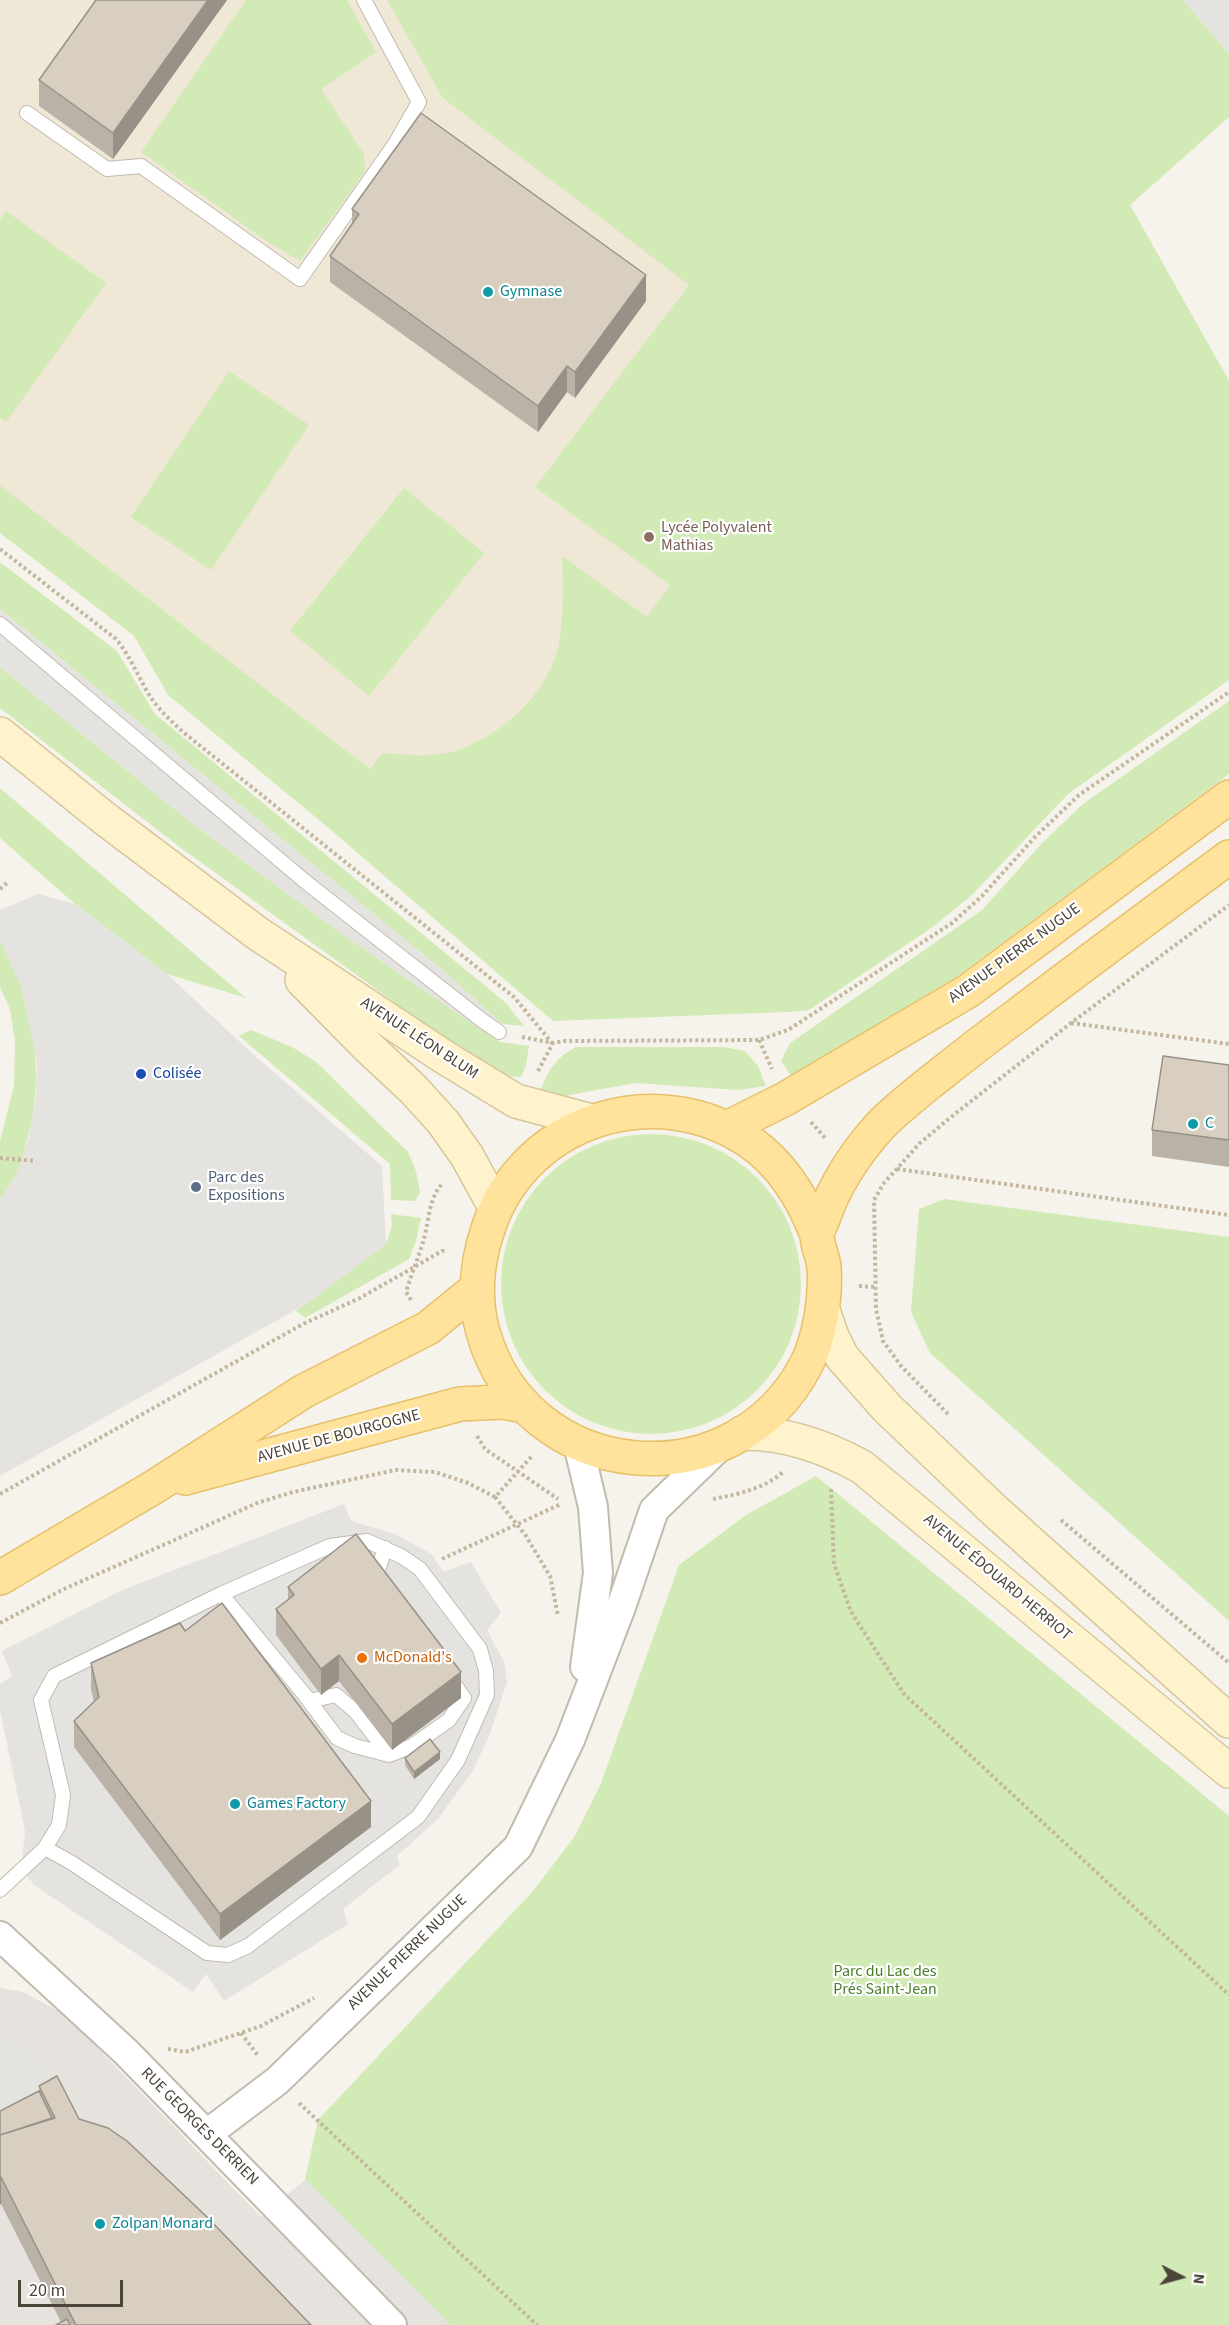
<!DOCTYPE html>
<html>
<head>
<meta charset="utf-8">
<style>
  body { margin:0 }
  #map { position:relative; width:1229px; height:2325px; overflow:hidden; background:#f6f3ec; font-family:"Source Sans 3",sans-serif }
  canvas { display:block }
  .north { position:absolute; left:1151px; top:2247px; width:60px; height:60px; -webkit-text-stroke:4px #fff; paint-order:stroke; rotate:96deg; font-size:16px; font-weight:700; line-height:24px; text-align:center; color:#4b4439 }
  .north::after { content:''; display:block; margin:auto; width:21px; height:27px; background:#4b4439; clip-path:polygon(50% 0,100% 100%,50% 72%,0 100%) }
  .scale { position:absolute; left:18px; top:2280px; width:105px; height:27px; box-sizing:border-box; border:3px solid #4b4439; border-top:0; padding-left:8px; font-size:18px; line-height:21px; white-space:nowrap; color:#4b4439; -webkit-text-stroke:4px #fff; paint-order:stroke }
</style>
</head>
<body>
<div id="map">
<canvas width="1229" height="2325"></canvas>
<div class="north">N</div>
<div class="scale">20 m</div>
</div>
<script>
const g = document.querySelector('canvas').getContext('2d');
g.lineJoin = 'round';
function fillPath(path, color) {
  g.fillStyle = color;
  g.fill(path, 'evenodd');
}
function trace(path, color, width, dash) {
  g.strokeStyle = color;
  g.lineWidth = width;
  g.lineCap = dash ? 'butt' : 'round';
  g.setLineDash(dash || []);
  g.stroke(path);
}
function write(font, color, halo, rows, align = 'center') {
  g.font = font + ' "Source Sans 3",sans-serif';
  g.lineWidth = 4.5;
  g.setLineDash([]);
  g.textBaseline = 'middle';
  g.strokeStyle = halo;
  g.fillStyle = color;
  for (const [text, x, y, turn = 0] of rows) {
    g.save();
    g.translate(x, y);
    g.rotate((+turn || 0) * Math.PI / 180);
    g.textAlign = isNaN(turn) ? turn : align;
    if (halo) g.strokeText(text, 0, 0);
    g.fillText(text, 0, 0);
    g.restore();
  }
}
fillPath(new Path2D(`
  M0 1988 23 1992 66 2015 261 2217 306 2179 452 2325H0Z`), '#e6e2dd');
fillPath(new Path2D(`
  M0 0H1183L1229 54V117L1130 205 1229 381V661L370 769 0 485Z`), '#efe8d6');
fillPath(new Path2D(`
  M246 0H347L376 52 321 89 364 154 365 171 300 261 271 244 141 152Z
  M387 0H1183L1229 54V117L1130 205 1229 381V680L1068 794 972 895 934 926 809 1010 787 1012 553 1021 331 830 168 695 134 636 0 533V485L370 769 382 753C406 755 431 758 455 751 501 737 550 692 559 643 564 614 563 585 562 556L647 617 670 585 535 487 689 285 443 98Z
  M6 211 106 283 6 422 0 418V220Z
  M229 371 309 425 211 570 131 517Z
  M404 488 484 553 369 696 290 631Z
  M0 562 117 651 155 714 506 1003 524 1026 502 1024 446 973 0 609Z
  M0 667 189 821 345 936 500 1042 529 1046 526 1065 521 1077 508 1076 434 1031 181 848 0 708Z
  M1229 701V774L959 975 791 1076 781 1061 790 1043 982 910 1043 842 1083 804Z
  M0 788 246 998 167 974 75 904 0 838Z
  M0 940C35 1002 47 1079 25 1147 23 1156 21 1165 17 1173 12 1183 6 1192 0 1200V1141L14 1086 15 1041 10 1009 0 987Z
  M251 1030 292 1047 315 1061 408 1152 416 1171 420 1193 415 1201 391 1200 390 1164 239 1036Z
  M576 1047H724L745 1051 758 1066 766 1086 738 1090 635 1083 564 1096 539 1094C549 1070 553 1060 576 1047Z
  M501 1284a150 150 0 1 1 300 0a150 150 0 1 1-300 0Z
  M944 1199 1229 1237V1621L930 1353 911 1312 919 1209Z
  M391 1214 421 1218 416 1241 409 1259 305 1318 296 1311 386 1244 392 1226Z
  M816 1476 1229 1816V2325H451L305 2179 318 2120 533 1891 575 1836 601 1783 679 1565 746 1515Z`), '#d2eab5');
fillPath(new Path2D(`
  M1183 0H1229V54Z
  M0 609 446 973 502 1024 493 1038 345 936 189 821 0 667Z
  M38 894 75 904 167 974 255 1056 382 1166 386 1244 306 1304 0 1476V1200L17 1173 29 1137 36 1096 37 1062 21 987 0 940V910Z
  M344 1504 351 1521 395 1534 432 1554 443 1572 471 1562 501 1613 487 1630 504 1662 507 1682 490 1734 472 1772 438 1819 397 1856 400 1865 343 1909 348 1924 224 2001 206 1974 193 1992 34 1885 21 1868 25 1831 0 1710V1684L12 1676 2 1651 120 1591Z
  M0 2038 17 2043 39 2057 62 2098 0 2131Z`), '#e5e3e0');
const service = new Path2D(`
  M27 113 107 169 141 166 300 279 395 144 419 102 364 0
  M0 624 307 883 483 1021 499 1032
  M381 1582 377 1574 385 1548
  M221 1594 304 1694 337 1738 355 1746 389 1755 412 1746 449 1720 464 1698 450 1678
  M309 1701 336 1695 356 1712 389 1755
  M0 1890 45 1848 59 1825 63 1795 41 1700 54 1676 221 1594 330 1546 367 1541 401 1556 420 1569 480 1649 486 1671 487 1695 458 1760 418 1817 248 1946 228 1955 207 1953 72 1863 45 1848`);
const minor = new Path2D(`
  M578 1444 593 1507 598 1573 585 1667
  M0 1936 126 2052 392 2325
  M207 2134 277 2081 518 1847 570 1740 621 1607 654 1510 721 1445`);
const secondary = new Path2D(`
  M0 734 104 818 257 933 444 1057 516 1101 591 1121
  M302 980 367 1046 413 1089 443 1122 467 1156 495 1207
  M823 1310 831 1334 842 1357 887 1408 994 1510 1229 1721
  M742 1433C786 1433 824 1446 862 1467L1229 1771`);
const primary = new Path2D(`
  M727 1128 785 1099 968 991 1229 797
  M817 1235C803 1198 783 1165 750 1142 657 1078 526 1119 489 1226 477 1260 473 1296 483 1332 526 1484 733 1504 806 1365 820 1338 826 1298 824 1267 823 1257 817 1245 817 1235 818 1229 821 1224 823 1219 835 1184 854 1155 879 1127 898 1107 921 1090 942 1073 966 1054 990 1035 1015 1017 1086 963 1158 910 1229 857
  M185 1478 460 1404 502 1402 525 1406
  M0 1578 154 1487 304 1391 428 1328 476 1289`);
trace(service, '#c2bbae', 16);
trace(minor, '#c2bbae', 32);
trace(secondary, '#d6c79b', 36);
trace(primary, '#e6c16a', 36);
trace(new Path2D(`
  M0 549 116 639C130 656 137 674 148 693 157 708 170 720 183 732L514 997 552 1043
  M0 889 9 881
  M1071 1023 1229 1044
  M522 1037 553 1043 565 1041 759 1040 788 1030 952 923 982 896 1035 837 1079 795 1229 692
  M759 1040 772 1069
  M538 1071 553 1043
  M811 1122 826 1139
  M0 1158 36 1161
  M897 1169 1229 1215
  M859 1286 874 1287
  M411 1300 406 1292C411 1275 418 1259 423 1242 429 1224 428 1199 442 1184
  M948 1414 901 1366 883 1341 876 1309 874 1200 884 1183 920 1143 951 1117 1071 1023 1229 905
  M477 1436 485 1449 558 1499
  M831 1489 834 1564 851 1612 904 1694 1229 1995
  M0 1494 303 1324 360 1298 442 1251H447
  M495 1497 526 1536 550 1576 558 1616
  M713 1499C738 1494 764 1489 783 1472
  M1061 1520 1229 1663
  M442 1559 561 1504
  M0 1623 64 1589 188 1534 257 1503 293 1492 396 1470 435 1472 468 1483 495 1497 532 1456
  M241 2033 259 2057
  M168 2049 185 2052 261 2026 314 1998
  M299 2103 537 2325`), '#c4b79f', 4, [3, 3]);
trace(service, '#fff', 14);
trace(minor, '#fff', 28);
trace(secondary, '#fff3cd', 33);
trace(primary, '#ffe39c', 33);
fillPath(new Path2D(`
  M227 0 113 159 39 106V80Z
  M352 209 646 301 575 398 567 392 538 432 330 282V256L352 224Z
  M1229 1065V1167L1152 1156V1130Z
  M288 1587 461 1698 392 1750 339 1681 321 1695 276 1635V1609L288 1600Z
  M185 1631 371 1827 220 1940 74 1747V1721L94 1702 91 1689V1663Z
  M405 1758 440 1759 414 1779 405 1765Z
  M39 2086 79 2119 311 2325H56L61 2322 1 2204 0 2111 39 2092Z`), '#bab2a6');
fillPath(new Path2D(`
  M208 0H227L113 159V133Z
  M646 275V301L575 398V372Z
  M567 366V392L538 432V406Z
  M339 1655V1681L321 1695V1669Z
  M461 1672V1698L392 1750V1724Z
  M440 1752V1759L414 1779V1772Z
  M371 1801V1827L220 1940V1914Z
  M1 2177V2204L0 2205V2178Z`), '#979187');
const building = new Path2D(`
  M96 0H208L113 133 39 80Z
  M421 113 646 275 575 372 567 366 538 406 330 256 359 214 352 209Z
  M1163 1056 1229 1065V1140L1152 1130Z
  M356 1534 461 1672 392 1724 339 1655 321 1669 276 1609 294 1595 288 1587Z
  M222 1603 371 1801 220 1914 74 1721 99 1697 91 1663 180 1623 185 1631Z
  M430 1739 440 1752 414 1772 405 1758Z
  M57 2076 79 2119 108 2128 127 2141 208 2218 311 2325H76L1 2177 0 2178V2135L55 2118 39 2086Z
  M39 2091 52 2118 0 2135V2111Z
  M67 2319 70 2325H56Z`);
fillPath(building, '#d8cfc1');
trace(building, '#979187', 1.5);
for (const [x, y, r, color] of [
  [488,292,6,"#0f9aa8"],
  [649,537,6,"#8d6e63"],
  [141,1074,6,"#1a4fb4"],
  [1193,1124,6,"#0f9aa8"],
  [196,1187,6,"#5c6f8a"],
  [362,1658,6,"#e8710a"],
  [235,1804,6,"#0f9aa8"],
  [100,2224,6,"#0f9aa8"]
]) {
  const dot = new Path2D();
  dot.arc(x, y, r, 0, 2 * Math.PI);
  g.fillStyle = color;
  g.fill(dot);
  trace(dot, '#fff', 2);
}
write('16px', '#0d838f', '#fff', [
  ["Gymnase",500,292],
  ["C",1205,1124],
  ["Games Factory",247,1804],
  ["Zolpan Monard",112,2224]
], 'left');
write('16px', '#785e54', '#fff', [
  ["Lycée Polyvalent",661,528],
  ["Mathias",661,546]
], 'left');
write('16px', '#4b4439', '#fff', [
  ["AVENUE PIERRE NUGUE",1015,954,-36],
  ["AVENUE LÉON BLUM",419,1039,33],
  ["AVENUE DE BOURGOGNE",339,1437,-15],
  ["AVENUE ÉDOUARD HERRIOT",997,1578,40],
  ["AVENUE PIERRE NUGUE",408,1953,-44],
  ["RUE GEORGES DERRIEN",199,2127,45]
]);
write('16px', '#164399', '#fff', [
  ["Colisée",153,1074]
], 'left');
write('16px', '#4e5e75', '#fff', [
  ["Parc des",208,1178],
  ["Expositions",208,1196]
], 'left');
write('16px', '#c56008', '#fff', [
  ["McDonald's",374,1658]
], 'left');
write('16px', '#4a7f2a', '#fff', [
  ["Parc du Lac des",885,1972],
  ["Prés Saint-Jean",885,1990]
]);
</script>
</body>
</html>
